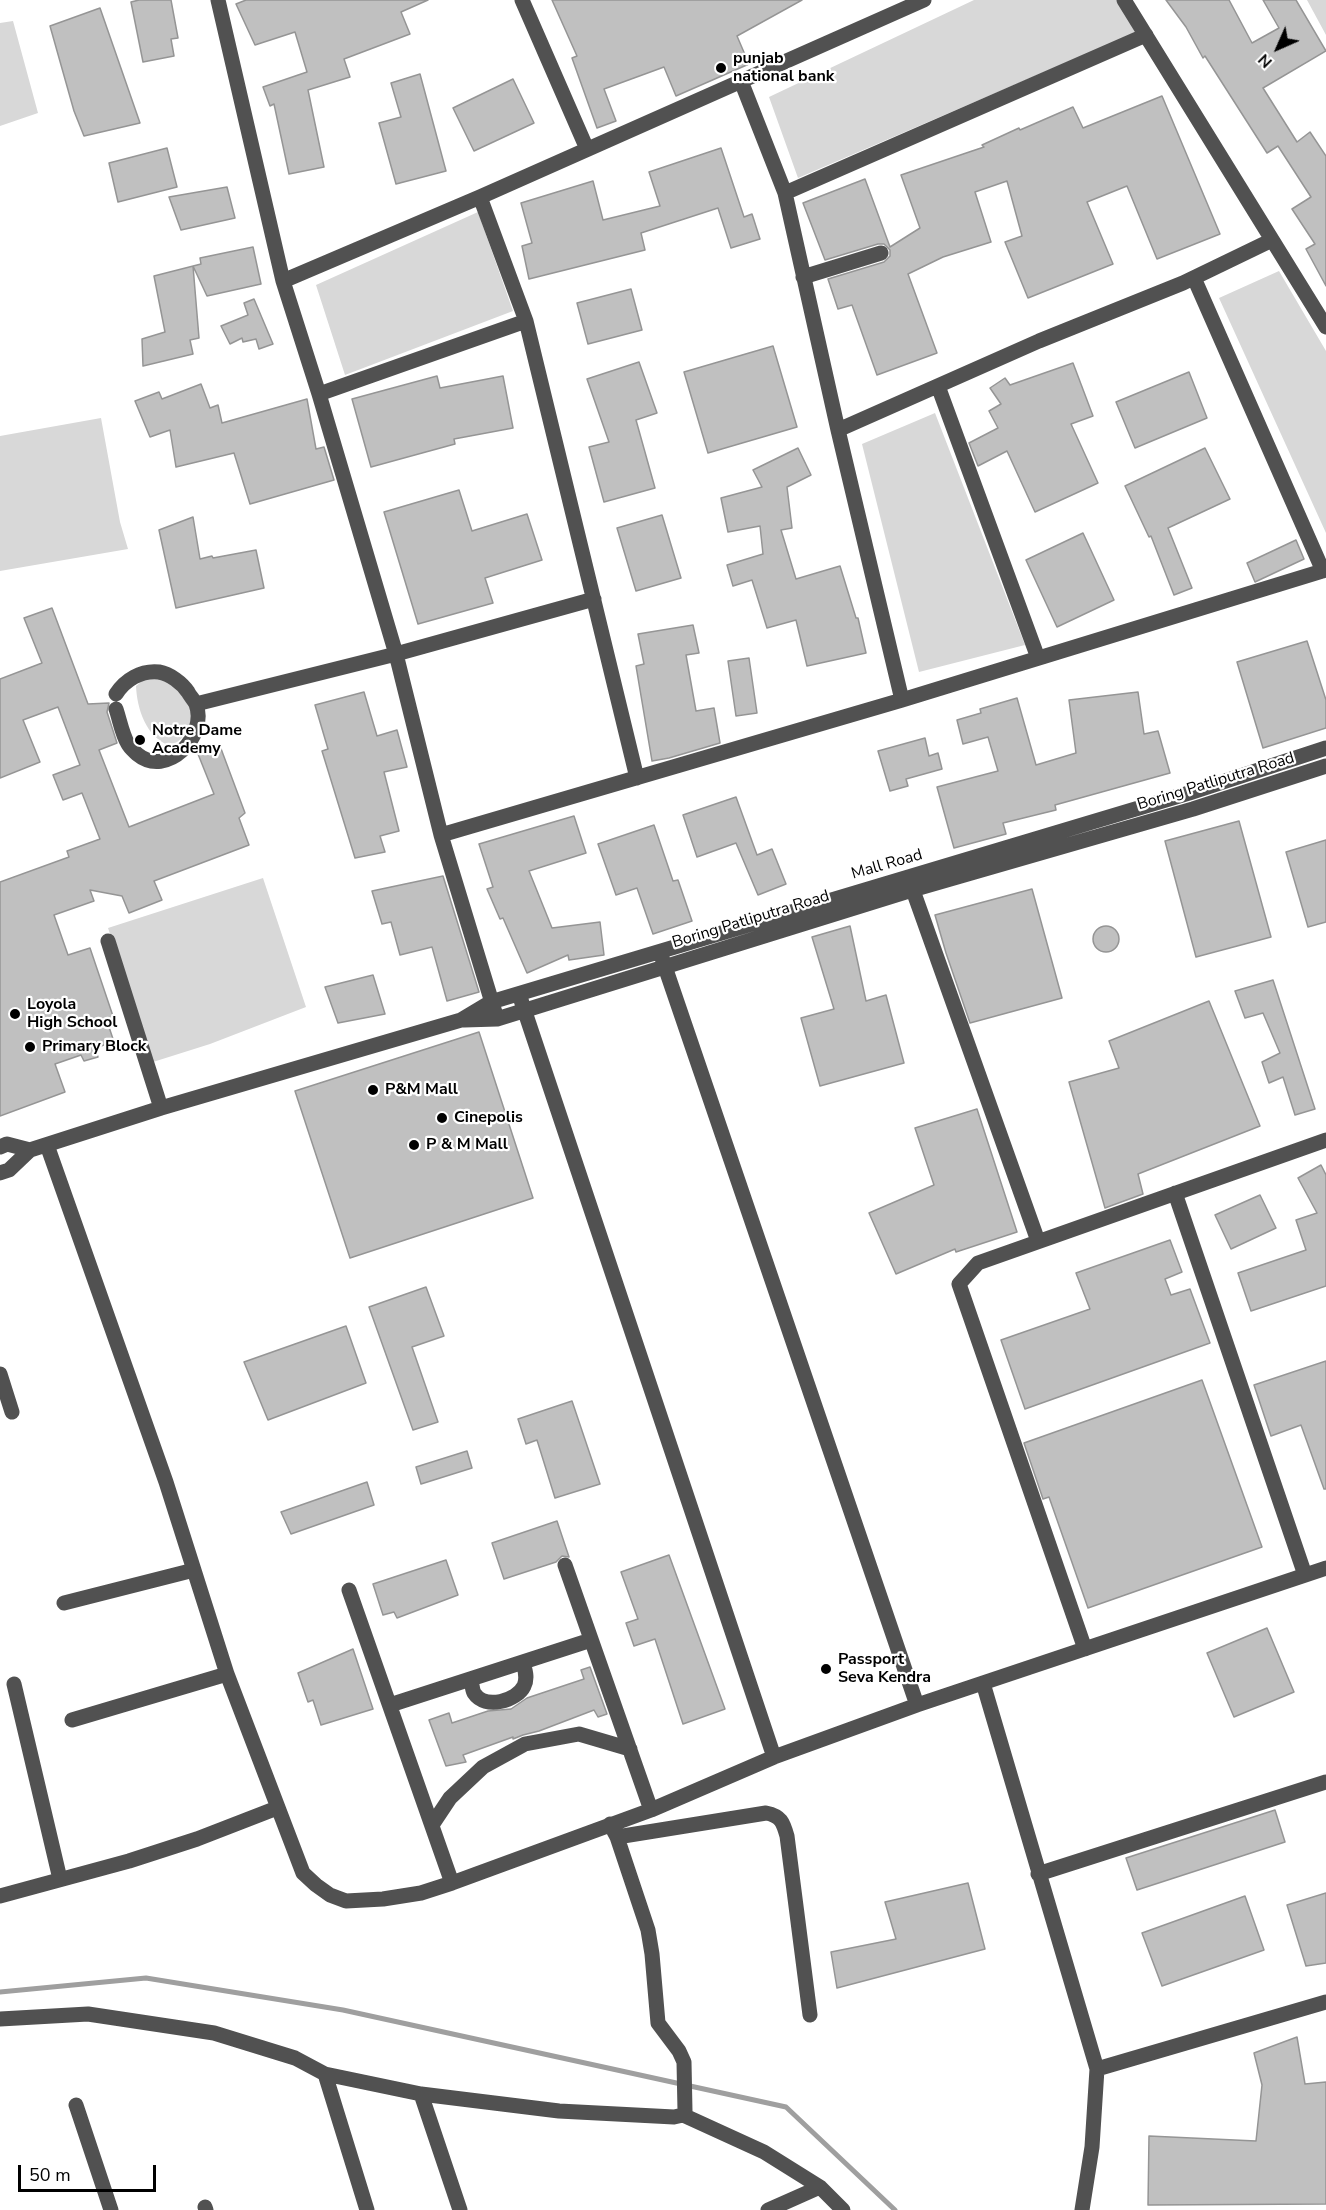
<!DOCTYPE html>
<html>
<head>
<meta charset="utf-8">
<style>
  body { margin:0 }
  #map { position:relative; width:1326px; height:2210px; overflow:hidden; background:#fff; font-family:"Nunito Sans",sans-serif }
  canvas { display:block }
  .north { position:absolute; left:1248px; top:18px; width:60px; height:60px; -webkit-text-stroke:4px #fff; paint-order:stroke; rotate:225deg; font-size:16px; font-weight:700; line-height:24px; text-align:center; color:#000 }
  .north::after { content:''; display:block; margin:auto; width:21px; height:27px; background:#000; clip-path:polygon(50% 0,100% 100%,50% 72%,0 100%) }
  .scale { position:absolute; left:18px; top:2165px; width:138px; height:27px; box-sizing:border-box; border:3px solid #000; border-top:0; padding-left:8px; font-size:18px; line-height:21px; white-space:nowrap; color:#000; -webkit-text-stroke:4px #fff; paint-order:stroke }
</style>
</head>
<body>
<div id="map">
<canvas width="1326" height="2210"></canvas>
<div class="north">N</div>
<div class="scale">50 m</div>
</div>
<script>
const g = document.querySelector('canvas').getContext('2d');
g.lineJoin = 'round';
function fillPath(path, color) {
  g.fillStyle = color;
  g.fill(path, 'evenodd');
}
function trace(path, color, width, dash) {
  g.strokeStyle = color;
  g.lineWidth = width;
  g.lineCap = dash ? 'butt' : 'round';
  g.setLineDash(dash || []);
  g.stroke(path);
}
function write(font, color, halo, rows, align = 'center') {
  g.font = font + ' "Nunito Sans",sans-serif';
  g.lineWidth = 4.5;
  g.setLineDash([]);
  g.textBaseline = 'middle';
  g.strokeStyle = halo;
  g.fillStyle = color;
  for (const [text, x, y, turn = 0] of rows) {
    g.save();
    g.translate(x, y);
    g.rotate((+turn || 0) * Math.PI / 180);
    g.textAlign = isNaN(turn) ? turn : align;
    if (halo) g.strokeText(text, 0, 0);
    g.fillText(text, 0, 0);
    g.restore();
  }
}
fillPath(new Path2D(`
  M974 0H1117L1137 32 798 178 769 97Z
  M1307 0H1326V35Z
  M13 21 38 113 0 126V23Z
  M478 212 513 311 345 375 316 285Z
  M1279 271 1326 351V533L1219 298Z
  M935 413 1025 645 919 672 862 444Z
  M101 418 120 522 128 549 0 571V436Z
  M161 675C166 678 173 680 177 684 198 705 197 734 170 746 146 737 137 709 136 686L146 678Z
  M263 878 306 1007 210 1044 153 1062 108 928Z`), '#d8d8d8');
trace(new Path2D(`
  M0 1992 146 1978 343 2010 786 2107 895 2210`), '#9f9f9f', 5);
const building = new Path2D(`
  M139 0H171L178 38 171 39 174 56 143 62 131 2Z
  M246 0H428L401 12 410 34 344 59 350 77 308 90 324 167 289 174 274 104 270 106 263 87 307 72 295 32 255 45 236 4Z
  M552 0H802L737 36 749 64 676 96 664 67 604 89 616 121 597 128 572 58 577 56Z
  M1166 0H1229L1252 43 1279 28 1263 0H1296L1326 51 1263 88 1297 142 1310 132 1326 156V286L1306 249 1315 244 1292 209 1311 197 1278 146 1267 153 1205 56 1203 58 1186 27Z
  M100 8 140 123 84 136 74 111 50 26Z
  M420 74 446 171 396 184 379 123 401 117 391 83Z
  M513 79 534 123 474 151 453 108Z
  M1162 96 1220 234 1157 259 1127 186 1087 202 1113 264 1028 298 1005 242 1022 236 1007 181 975 192 991 242 943 257 908 274 937 353 877 375 852 305 838 309 828 279 884 262 890 256V250L884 244H878L825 260 803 203 865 179 890 247 920 228 901 175 984 147 982 145 1019 128 1020 130 1073 107 1083 128Z
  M167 148 177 187 118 202 109 163Z
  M721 148 744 217 752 214 760 239 731 248 718 208 641 233 645 250 529 279 522 246 532 243 521 203 593 181 603 220 660 206 649 172Z
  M227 187 235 218 181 230 169 197Z
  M253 247 261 284 207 296 193 266 199 338 190 340 193 354 143 366 142 339 165 332 154 276 201 264 200 258Z
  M631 289 642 330 588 344 577 303Z
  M254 299 273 344 259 349 256 339 243 342 242 338 230 344 221 326 248 315 244 303Z
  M773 346 797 427 708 453 684 372Z
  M639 362 657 413 636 420 655 488 604 502 589 447 609 442 587 379Z
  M1073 363 1093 416 1071 424 1098 483 1035 512 1007 451 978 466 969 443 998 428 989 411 1001 404 990 388 1005 378 1010 385Z
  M1189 372 1207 418 1135 448 1116 402Z
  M437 376 440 388 503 376 513 428 454 439 455 444 371 467 352 399Z
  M201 384 210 408 218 405 222 423 307 399 316 449 324 447 334 480 250 504 234 453 176 467 170 430 150 437 135 401 159 392 162 399Z
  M798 448 811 475 787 487 792 528 781 530 796 579 840 566 856 618H858L866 653 807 666 796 620 767 628 752 580 733 586 727 565 763 554 760 526 728 532 721 498 762 487 753 470Z
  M1205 448 1230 499 1168 528 1192 588 1174 595 1151 536 1149 537 1125 486Z
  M459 490 472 531 527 514 542 560 485 578 493 603 418 624 384 512Z
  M662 515 681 578 636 591 617 528Z
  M193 517 200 559 212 556 213 558 256 550 264 588 176 608 159 530Z
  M1083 533 1114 600 1057 627 1026 560Z
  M1296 540 1304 559 1255 582 1247 563Z
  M52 608 88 704 109 703 107 712 117 743 99 750 129 827 214 794 198 754 220 746 245 813 239 818 249 845 154 881 162 900 129 913 122 896 90 890 94 901 54 915 68 955 90 948 116 1025 109 1027 113 1039 106 1041 107 1044 95 1048 98 1057 84 1061 81 1055 55 1064 65 1092 0 1116V882L69 857 67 851 100 839 82 793 63 800 53 775 80 765 58 707 23 720 40 762 0 778V679L42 663 24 618Z
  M693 625 699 653 686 655 696 711 714 708 720 743 669 758 652 761 636 666 644 664 638 634Z
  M1307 641 1326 700V728L1263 748 1237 662Z
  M749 658 757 713 736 716 728 661Z
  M364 692 377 736 397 730 407 767 384 772 399 831 380 836 385 852 355 858 322 751 328 749 315 705Z
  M1138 692 1144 734 1158 731 1170 773 1055 805 1056 810 1003 823 1006 834 954 848 937 787 998 771 988 737 963 744 957 720 981 713 980 709 1017 698 1036 765 1076 753 1069 700Z
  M925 738 929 756 938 753 942 769 906 779 908 786 890 791 878 751Z
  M736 797 757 855 772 849 786 884 758 895 736 843 697 857 683 815Z
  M574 816 586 853 529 871 552 928 600 922 604 955 569 960 568 955 527 973 503 918 500 919 487 889 493 887 479 844Z
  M1239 821 1271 937 1196 957 1165 841Z
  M654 825 673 881 678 880 692 921 653 934 637 888 616 895 598 844Z
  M1326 840V922L1308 927 1286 852Z
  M443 876 479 992 447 1001 432 947 400 955 391 922 382 924 372 891Z
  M1032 889 1062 998 970 1023 946 953 935 915Z
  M850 926 866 1001 886 995 904 1063 820 1086 801 1018 834 1009 812 937Z
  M1093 939a13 13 0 1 1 26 0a13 13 0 1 1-26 0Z
  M373 975 385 1014 338 1023 325 987Z
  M1273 980 1315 1109 1295 1115 1283 1077 1269 1083 1262 1062 1280 1053 1263 1013 1245 1018 1235 991Z
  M1209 1001 1260 1126 1138 1174 1143 1194 1105 1208 1069 1082 1119 1068 1109 1041Z
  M479 1032 533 1198 350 1258 295 1091Z
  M977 1109 1017 1232 956 1252 955 1249 896 1274 869 1213 934 1185 915 1128Z
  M1321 1165 1326 1175V1286L1251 1311 1238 1273 1306 1250 1296 1220 1317 1213 1298 1178Z
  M1260 1195 1276 1228 1231 1249 1215 1215Z
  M1170 1240 1182 1272 1165 1279 1171 1295 1190 1289 1210 1343 1025 1409 1001 1340 1090 1309 1076 1273Z
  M426 1287 444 1336 412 1347 438 1422 413 1430 369 1307Z
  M346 1326 366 1383 268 1420 244 1362Z
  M1326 1361V1489H1324L1301 1425 1271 1436 1254 1385Z
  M1202 1380 1262 1547 1088 1608 1049 1497 1043 1499 1024 1443Z
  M572 1401 600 1484 555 1498 537 1440 526 1444 518 1419Z
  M467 1451 472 1468 421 1484 416 1467Z
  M367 1482 374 1505 291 1534 281 1512Z
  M557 1521 569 1557 562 1556 556 1562 504 1579 492 1543Z
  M669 1555 725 1709 683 1724 655 1639 634 1646 626 1623 638 1619 621 1572Z
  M446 1560 458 1595 397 1618 394 1612 383 1615 373 1584Z
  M1267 1628 1294 1692 1234 1717 1207 1653Z
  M353 1649 373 1709 321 1725 313 1700 308 1702 298 1673Z
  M590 1667 607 1714 598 1717 594 1710 539 1731 523 1735 513 1739V1737L463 1755 466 1762 446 1766 429 1720 449 1713 452 1723 488 1711 511 1709 527 1698 584 1679 581 1670Z
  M1275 1810 1285 1842 1137 1890 1126 1858Z
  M968 1883 985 1949 837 1988 831 1952 896 1939 885 1902Z
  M1326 1893V1963L1306 1966 1287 1905Z
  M1245 1896 1264 1950 1162 1986 1142 1933Z
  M1297 2037 1305 2084 1326 2082V2204L1148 2205 1149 2136 1256 2141 1262 2085 1254 2053Z`);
fillPath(building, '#c0c0c0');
trace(building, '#959595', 1.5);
trace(new Path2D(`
  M218 0 283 281 319 394 396 654 441 835 497 1019
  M522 0 587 149
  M1124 0 1326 327
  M741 81 785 193 838 430 902 700
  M785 193 1146 35
  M480 197 526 321 637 778
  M803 277 881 253
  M1194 278 1323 571
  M283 281 480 197 924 0
  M938 386 1038 658
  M319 394 526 321
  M838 430 1039 341 1183 283 1272 240
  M196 704 396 654 594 599
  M116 709C120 721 122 734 128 744 130 748 134 751 137 754 167 779 208 736 196 704 194 700 190 696 188 692 182 683 170 674 159 672 141 670 125 680 116 694
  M441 835 902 700 1326 570
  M910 882 1038 1241
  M108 941 161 1108
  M662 958 917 1705
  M521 1000 774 1757
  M464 1020 497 1019 912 890 1193 809 1326 766
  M47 1145 166 1482 227 1674 303 1873 316 1885 330 1895 346 1901 383 1899 421 1893 452 1883 651 1810 774 1757 917 1705 1326 1568
  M0 1147 7 1144 30 1150
  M0 1173 9 1170 30 1150 161 1108 461 1020 491 1002 1189 793 1326 748
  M1175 1193 1305 1575
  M0 1374 12 1412
  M565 1565 651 1810
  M349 1590 452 1883
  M64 1603 194 1570
  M1085 1649 959 1284 978 1263 1326 1140
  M471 1679C472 1683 472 1689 474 1693 485 1710 517 1701 524 1686 528 1678 525 1670 523 1662
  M983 1683 1097 2069 1092 2147 1082 2210
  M14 1684 60 1879
  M390 1705 591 1640
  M72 1720 227 1674
  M432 1825 450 1798 483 1767 525 1744 579 1734 630 1749
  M617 1837 766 1813C781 1816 783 1822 787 1836L810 2015
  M1038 1874 1326 1782
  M0 1896 129 1861 197 1839 277 1808
  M0 2019 88 2014 214 2033 295 2058 325 2074 421 2094 559 2111 674 2117 683 2115 685 2111 684 2062 679 2051 658 2023 652 1954 648 1930 617 1837 610 1824
  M1097 2069 1326 2002
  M325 2074 367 2210
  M421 2094 460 2210
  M76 2105 111 2210
  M683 2115 764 2152 820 2187 843 2210
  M205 2207 206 2210
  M768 2210 820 2187`), '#515151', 15);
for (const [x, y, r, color] of [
  [721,68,6,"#000"],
  [140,740,6,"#000"],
  [15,1014,6,"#000"],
  [30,1047,6,"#000"],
  [373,1090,6,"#000"],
  [442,1118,6,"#000"],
  [414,1145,6,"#000"],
  [826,1669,6,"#000"]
]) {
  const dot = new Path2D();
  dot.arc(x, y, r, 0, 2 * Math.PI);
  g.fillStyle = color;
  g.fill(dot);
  trace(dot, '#fff', 2);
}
write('bold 16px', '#000', '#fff', [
  ["punjab",733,59],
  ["national bank",733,77],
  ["Notre Dame",152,731],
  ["Academy",152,749],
  ["Loyola",27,1005],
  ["High School",27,1023],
  ["Primary Block",42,1047],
  ["P&M Mall",385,1090],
  ["Cinepolis",454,1118],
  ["P & M Mall",426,1145],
  ["Passport",838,1660],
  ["Seva Kendra",838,1678]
], 'left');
write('16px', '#000', '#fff', [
  ["Boring Patliputra Road",1216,782,-17],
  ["Mall Road",887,865,-16],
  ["Boring Patliputra Road",751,920,-17]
]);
</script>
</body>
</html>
